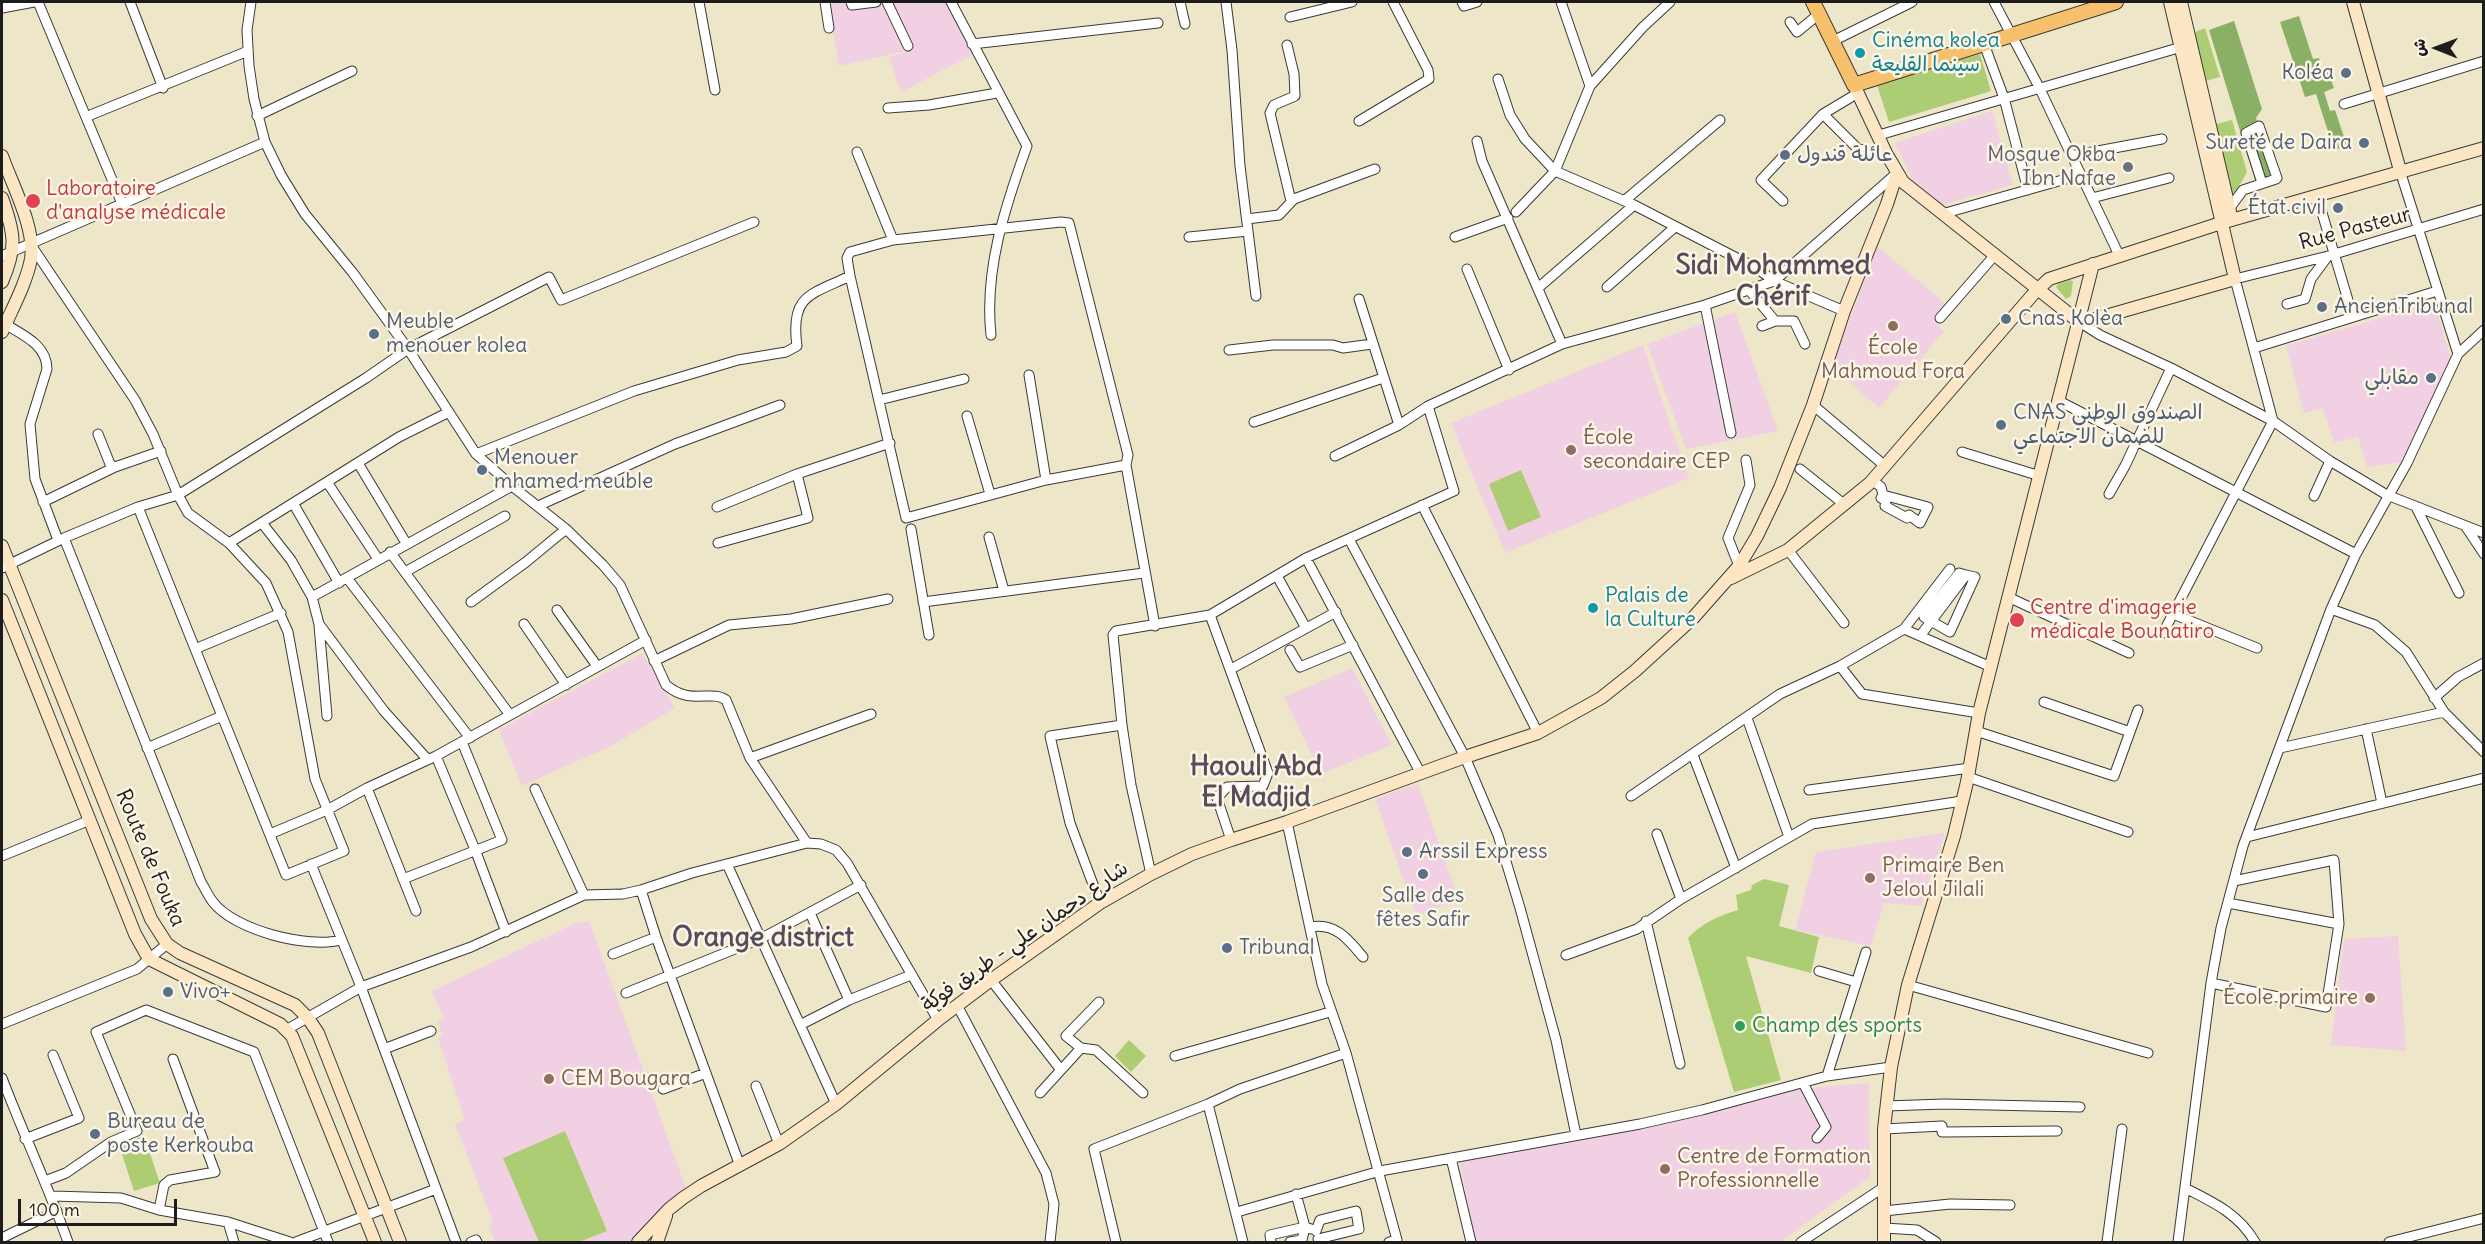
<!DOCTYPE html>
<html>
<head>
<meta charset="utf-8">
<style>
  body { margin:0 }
  #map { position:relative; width:2485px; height:1244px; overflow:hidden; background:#ede6c8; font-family:Delius,"Playpen Sans Arabic",sans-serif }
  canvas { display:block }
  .frame { position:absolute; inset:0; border:3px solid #1c1c1c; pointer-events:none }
  .north { position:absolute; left:2407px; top:18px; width:60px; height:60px; -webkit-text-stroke:4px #fcf5e5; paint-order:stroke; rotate:271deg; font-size:16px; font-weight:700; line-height:24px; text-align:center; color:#1c1c1c }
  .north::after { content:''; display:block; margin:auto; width:21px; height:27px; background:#1c1c1c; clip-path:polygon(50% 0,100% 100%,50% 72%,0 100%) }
  .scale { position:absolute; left:18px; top:1199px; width:159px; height:27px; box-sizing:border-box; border:3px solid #1c1c1c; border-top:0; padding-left:8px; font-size:18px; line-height:21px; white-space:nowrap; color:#1c1c1c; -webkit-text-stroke:4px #fcf5e5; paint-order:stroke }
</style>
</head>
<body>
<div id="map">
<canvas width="2485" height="1244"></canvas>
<div class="frame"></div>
<div class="north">ش</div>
<div class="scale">100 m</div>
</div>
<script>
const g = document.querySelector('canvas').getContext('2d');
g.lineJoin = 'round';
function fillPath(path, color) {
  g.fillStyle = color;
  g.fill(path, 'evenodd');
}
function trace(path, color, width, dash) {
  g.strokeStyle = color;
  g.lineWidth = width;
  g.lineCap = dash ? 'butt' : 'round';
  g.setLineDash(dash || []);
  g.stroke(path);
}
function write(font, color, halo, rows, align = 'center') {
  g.font = font + ' Delius,"Playpen Sans Arabic",sans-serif';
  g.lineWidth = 5;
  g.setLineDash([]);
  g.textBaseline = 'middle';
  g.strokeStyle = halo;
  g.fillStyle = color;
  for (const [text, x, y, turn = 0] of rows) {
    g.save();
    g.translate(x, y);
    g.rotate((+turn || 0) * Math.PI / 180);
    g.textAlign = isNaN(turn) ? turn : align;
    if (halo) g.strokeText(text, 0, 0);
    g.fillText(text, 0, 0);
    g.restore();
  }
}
fillPath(new Path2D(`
  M828 2H948L972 55 901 92 889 57 919 48 839 66Z
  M1992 111 2013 185 1942 205 1912 179 1895 143Z
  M1877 246 1946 304 1932 320 1944 331 1879 408 1832 367Z
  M2434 302 2451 359 2404 462 2367 467 2358 437 2334 443 2323 408 2304 413 2286 346Z
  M1735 312 1778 431 1686 449 1647 344Z
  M1643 345 1689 478 1505 553 1451 423Z
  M642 653 675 708 613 745 522 786 499 730Z
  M1352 668 1392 745 1321 774 1284 697Z
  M1418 784 1459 900 1416 915 1375 799Z
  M1945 833 1921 906 1884 903 1871 946 1795 930 1816 852Z
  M589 921 687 1191 675 1198 648 1222 630 1242H495L489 1226 493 1222 455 1124 465 1120 438 1038 442 1034 438 1022 444 1018 432 991 576 923Z
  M2398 936 2406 1051 2331 1045 2344 939Z
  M1865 1083 1869 1084 1870 1177 1780 1242H1476L1459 1161 1800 1089Z`), '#f1d0e3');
fillPath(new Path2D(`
  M2205 28 2220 77 2205 81 2193 33Z
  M1980 54 1991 91 1889 122 1877 85Z
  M2232 120 2247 172 2232 199 2213 125Z
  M2070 280 2073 281 2071 296 2066 299 2056 287 2058 284Z
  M1521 470 1541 517 1508 531 1489 484Z
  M1764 879 1789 885 1779 926 1819 937 1811 973 1746 956 1781 1080 1734 1092 1688 938C1702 923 1718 916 1738 910L1736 895 1751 890 1752 885Z
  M1129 1040 1146 1056 1131 1072 1115 1056Z
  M565 1131 607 1231 579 1242H539L503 1158Z
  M144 1136 160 1183 134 1191 119 1145Z`), '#adcd75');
fillPath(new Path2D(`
  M2299 16 2313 59 2319 58 2323 73 2328 72 2334 88 2324 92 2330 111 2335 110 2347 146 2334 150 2316 94 2305 97 2280 22Z
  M2234 21 2262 109 2256 118 2274 173 2256 183 2209 30Z`), '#8ab066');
const street = new Path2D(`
  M38 2 123 206
  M130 2 163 88
  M251 2 247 30 249 66 254 99 265 142 281 175 305 214 353 273 408 349 476 454 512 486 566 529 603 565 620 585 666 685C691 706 711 689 726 700L750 758 807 843
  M699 2 715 90
  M825 2 829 28
  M851 2 852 5 876 2
  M887 2 908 46
  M951 2 1027 146C1005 207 984 270 991 335
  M1180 2 1185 24
  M1226 2 1232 50 1240 166 1256 296
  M1462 2 1464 6 1477 2
  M1561 2 1590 86
  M1994 2 2039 87 2119 255
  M2 8 34 2
  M1290 17 1352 2
  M1790 22 1797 32 1819 14
  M1831 42 1912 2
  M972 44 1158 23
  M1984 44 2004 98 2028 190
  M1287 45 1294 74 1295 96 1274 105 1270 113 1291 201
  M1498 79 1510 115 1525 139 1555 171 1634 205 1758 269 1774 281 1844 311
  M1858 93 1823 114 1858 149 1886 153
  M2344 104 2484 61
  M888 108 929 105 997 93
  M88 116 248 51
  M257 116 352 71
  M1359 121 1429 79 1428 70 1393 2
  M1879 135 2185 46
  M1477 141 1482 161 1562 344
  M857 152 893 240 1061 222 1069 223 1128 455 1126 465 1155 626
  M2071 156 2162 139
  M2401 174 2458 354
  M2317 196 2353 317
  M2092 198 2169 178
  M1624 201 1720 120
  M1783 201 1761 180 1823 114
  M2229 209 2243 190 2276 179 2277 178 2259 126 2246 133 2262 183
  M1516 212 1555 171 1590 86 1643 27 1670 2
  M1942 214 2080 175
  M1247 219 1279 215 1294 199 1375 169
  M1189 237 1248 231
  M1455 237 1508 218
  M31 245 135 400 153 434 178 495 188 513 229 543 266 583 288 632 315 779 344 851 286 875 138 507
  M2 256 265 142
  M1467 269 1509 370
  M850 276 847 258 850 252 893 240
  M1607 287 1675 227
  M1538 288 1634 205
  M1750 291 1775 321H1794L1805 344
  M1359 299 1399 425 1428 406 1562 344 1705 305 1774 281 1897 173
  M2287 304 2305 299 2311 279 2328 256
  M1705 305 1731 433
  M1940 318 1994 256
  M2078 321 2100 335 2171 368 2273 421 2330 461 2387 495 2484 533
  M5 324C23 335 47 345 47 369L30 424 35 479 58 540
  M1762 326 1775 321
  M2254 348 2437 291
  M1229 350 1273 345H1333L1343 348 1372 344
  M1029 375 1046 480
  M879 400 964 379
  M2059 401 2356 554
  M1813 405 1885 466
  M967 416 990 494
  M1254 422 1383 378
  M98 434 110 464 115 467
  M1962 452 2040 476
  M476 454 634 391 738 360 786 352 797 346C790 295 810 295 850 276L906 518 1046 480 1126 465
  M1335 456 1399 425
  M358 463 406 543
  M1800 469 1845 505
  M1872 480 1881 487 1883 495 1928 507 1920 523 1909 515 1907 518 1885 506 1886 501 1881 498 1883 495
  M327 482 378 559
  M2109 494 2125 466 2171 368
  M2314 496 2330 461
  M43 502 115 467 161 451
  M293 503 339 583
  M1422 505 1538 733
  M538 506 675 444 780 405
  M717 507 797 474
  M2416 507 2459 593
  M262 523 291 560 312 597 319 624 384 711 428 760
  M2466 527 2484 554
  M911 529 929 635
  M989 537 1004 591
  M64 538 201 882C205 888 208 896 213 902 234 930 308 949 341 940
  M1349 539 1465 757 1498 835 1520 908 1556 1040 1576 1135
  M229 543 399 437 449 412
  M718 543 808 518 797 474 890 443
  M1788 550 1844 623
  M390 552 510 715
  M1306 558 1421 774
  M1739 566 1728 538 1750 485 1746 460
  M2 568 64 538 138 507 178 495 366 378 408 349 549 277 561 300 754 222
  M405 572 505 516
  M1277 576 1306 628
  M347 578 470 738
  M312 597 512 486
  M2008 597 2129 653
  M471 602 526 562 566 529
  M923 602 1144 573
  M2331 609 2375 625 2406 652 2444 712
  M557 610 597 666
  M2173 614 2257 648
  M1210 615 1268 773 1263 786 1227 787 1217 798 1231 840
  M524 624 566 685
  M319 626 327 716
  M1904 629 1950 569
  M2163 633 2273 421 2235 279 2328 256 2484 209
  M1920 636 1966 575 1959 573 1924 617 1950 632 1975 577 1966 575
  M195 649 281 613
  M1290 650 1300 667 1353 645
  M654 661 729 625 791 619 888 599
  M1840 666 1862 694 1979 713
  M1231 669 1336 612
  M2434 698 2458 677 2484 663
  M2044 702 2130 732
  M1747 718 1789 837
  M2366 729 2382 803
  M1976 731 2114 776 2138 710
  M147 748 222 716
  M2280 748 2444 712 2484 752
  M1693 755 1736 868
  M436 756 476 852 506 932
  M750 758 871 714
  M1968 777 2128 832
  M367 788 416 911
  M1809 790 1970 768
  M1631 796 1780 694 1840 666 1904 629 1991 667
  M1287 822 1322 984 1346 1053 1397 1240 1389 1242
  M270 834 327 810 367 788 436 756 646 640
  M1657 834 1681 899
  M2247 837 2484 778
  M2 856 90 820
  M311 864 361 987 456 1242
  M727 864 836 1104
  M1151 874 1131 785 1122 725 1113 635 1116 631 1210 615 1306 558 1454 491 1428 406
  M403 879 502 840 462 742
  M641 890 656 937 740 1166
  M584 895 623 894 641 890 692 873 807 843 821 844 836 850 847 863 938 1020
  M1100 903 1070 823 1050 736 1122 725
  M2228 903 2339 924
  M810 913 849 1000
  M1646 921 1680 1064
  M1311 927C1335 922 1349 940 1363 957
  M613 954 656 937
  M1566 955 1637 929 1681 899 1812 824 1962 801
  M1819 971 1856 982
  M991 980 1061 1070 1081 1048 1066 1036 1099 1002
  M2211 983 2326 1007 2339 924 2334 860 2234 881
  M1908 985 2148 1053
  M626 993 762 938 861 885
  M957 1005 1046 1173 1054 1204 1050 1242
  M2 1024 137 969 167 944
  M800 1025 849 1000 911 975
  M286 1030 361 987 471 947 584 895 535 789
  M1081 1048 1096 1050 1143 1093
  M384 1049 431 1031
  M1175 1056 1330 1012
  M1827 1076 1866 952
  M2 1078C23 1133 48 1186 68 1242
  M1803 1083 1826 1127 1817 1138
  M756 1086 779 1144
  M663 1089 706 1073
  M1040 1093 1061 1070
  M1886 1106 1944 1104 2080 1107
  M1884 1129 1942 1126V1132L2057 1131
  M25 1139 79 1118 53 1055
  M1451 1158 1471 1242
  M45 1181 66 1173 111 1142 137 1131 96 1032 146 1010 254 1052 328 1242
  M2185 1188C2213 1202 2239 1214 2255 1242
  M1296 1194 1305 1227 1311 1229
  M52 1196 121 1198 159 1210 228 1222 290 1242
  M159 1210 164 1185 170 1180 215 1172 173 1059
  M1884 1211 1950 1204 2010 1205
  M1237 1212 1380 1171 1640 1124 1702 1110 1827 1076 1891 1067
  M228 1222 234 1242
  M1884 1228 1917 1230 1936 1242
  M1316 1231 1320 1220 1356 1211 1359 1229 1318 1239
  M2 1238 57 1211
  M296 1242 436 1189
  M471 1242 476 1240 477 1242
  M1116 1242 1094 1149 1208 1104
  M1243 1242 1208 1104 1240 1089 1346 1053
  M1271 1242 1270 1235 1305 1227 1302 1240 1290 1242
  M1801 1242 1884 1187
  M2107 1242 2122 1129
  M2178 1242 2211 983 2221 928 2243 846 2331 609 2356 554 2407 463 2458 354 2484 330
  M2389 1242 2484 1218`);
const secondary = new Path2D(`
  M2181 2 2232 220
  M2353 2 2401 174
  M1854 85 1886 153 1903 182 2078 321
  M2 156C12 184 36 229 31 259 26 284 12 309 2 332
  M2 198C15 234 17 247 2 282
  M2078 321 2095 319 2235 279 2170 2
  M2 546 151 919 167 944 180 953 295 1005 308 1018 318 1033 400 1242
  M1731 578 1788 550 1870 483 2035 292 2049 279 2221 223 2484 148
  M2 600 135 934 149 959 280 1024 292 1036 375 1242
  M638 1242 669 1209 683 1198 701 1186 779 1144 836 1104 938 1020 991 980 1100 903 1151 874 1192 854 1231 840 1287 822 1465 757 1538 733 1601 698 1635 671 1693 618 1739 566 1757 536 1780 488 1813 405 1844 311 1887 204 1897 173
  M657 1242 666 1216
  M1884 1242V1129L1891 1067 1908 985 1954 836 1967 782 1979 713 2093 264`);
const primary = new Path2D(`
  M1813 2 1854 85 2116 2`);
trace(street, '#3b3a36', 11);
trace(secondary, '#3b3a36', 14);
trace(primary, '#3b3a36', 16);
trace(street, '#fff', 9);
trace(secondary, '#fce6c4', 12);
trace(primary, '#f7c06c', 14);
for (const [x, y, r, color] of [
  [1860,53,6,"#0f9aa8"],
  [2346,73,6,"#5c6f8a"],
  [2364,143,6,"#5c6f8a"],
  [1785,155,6,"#5c6f8a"],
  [2128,167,6,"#6b7280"],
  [33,201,8,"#e0444e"],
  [2338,208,6,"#5c6f8a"],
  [2322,307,6,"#5c6f8a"],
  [2006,319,6,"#5c6f8a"],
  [1893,326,6,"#8d6e63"],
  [374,334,6,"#5c6f8a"],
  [2431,378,6,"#5c6f8a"],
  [2001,425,6,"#5c6f8a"],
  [1571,450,6,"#8d6e63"],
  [482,470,6,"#5c6f8a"],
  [1593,608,6,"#0f9aa8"],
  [2017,620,8,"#e0444e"],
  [1407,852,6,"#5c6f8a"],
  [1423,874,6,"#5c6f8a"],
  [1870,878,6,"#8d6e63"],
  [1227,948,6,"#5c6f8a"],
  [168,992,6,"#5c6f8a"],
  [2370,998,6,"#8d6e63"],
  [1740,1026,6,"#2e9e5b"],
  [549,1079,6,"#8d6e63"],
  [95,1134,6,"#5c6f8a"],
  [1665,1169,6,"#8d6e63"]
]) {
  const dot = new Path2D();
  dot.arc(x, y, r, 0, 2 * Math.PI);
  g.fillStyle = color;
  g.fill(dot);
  trace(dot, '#fcf5e5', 2);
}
write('21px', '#0d838f', '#fcf5e5', [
  ["Cinéma kolea",1872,41],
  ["سينما القليعة",1872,65],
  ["Palais de",1605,596],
  ["la Culture",1605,620]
], 'left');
write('21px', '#4e5e75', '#fcf5e5', [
  ["Koléa",2334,73,"right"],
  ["Sureté de Daira",2352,143,"right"],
  ["عائلة قندول",1797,155],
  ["État civil",2326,208,"right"],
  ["AncienTribunal",2334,307],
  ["Cnas Kolèa",2018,319],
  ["Meuble",386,322],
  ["menouer kolea",386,346],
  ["مقابلي",2419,378,"right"],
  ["CNAS الصندوق الوطني",2013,413],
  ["للضمان الاجتماعي",2013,437],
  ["Menouer",494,458],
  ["mhamed meuble",494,482],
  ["Arssil Express",1419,852],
  ["Salle des",1423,896,"center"],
  ["fêtes Safir",1423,920,"center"],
  ["Tribunal",1239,948],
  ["Vivo+",180,992],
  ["Bureau de",107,1122],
  ["poste Kerkouba",107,1146]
], 'left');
write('21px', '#5b616d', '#fcf5e5', [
  ["Mosque Okba",2116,155],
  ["Ibn Nafae",2116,179]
], 'right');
write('21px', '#be3a42', '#fcf5e5', [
  ["Laboratoire",46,189],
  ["d'analyse médicale",46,213],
  ["Centre d'imagerie",2030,608],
  ["médicale Bounatiro",2030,632]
], 'left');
write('21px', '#1c1c1c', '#fcf5e5', [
  ["Rue Pasteur",2355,229,-15],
  ["Route de Fouka",150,858,67],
  ["شارع دحمان علي - طريق فوكة",1025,937,-35]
]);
write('21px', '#785e54', '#fcf5e5', [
  ["École",1893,348,"center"],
  ["Mahmoud Fora",1893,372,"center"],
  ["École",1583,438],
  ["secondaire CEP",1583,462],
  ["Primaire Ben",1882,866],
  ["Jeloul Jilali",1882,890],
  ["École primaire",2358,998,"right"],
  ["CEM Bougara",561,1079],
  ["Centre de Formation",1677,1157],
  ["Professionnelle",1677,1181]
], 'left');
write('21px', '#27864d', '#fcf5e5', [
  ["Champ des sports",1752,1026]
], 'left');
write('bold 27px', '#564d5a', '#fcf5e5', [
  ["Sidi Mohammed",1773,266],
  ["Chérif",1773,297],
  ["Haouli Abd",1256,767],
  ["El Madjid",1256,798],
  ["Orange district",763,938]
]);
</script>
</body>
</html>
